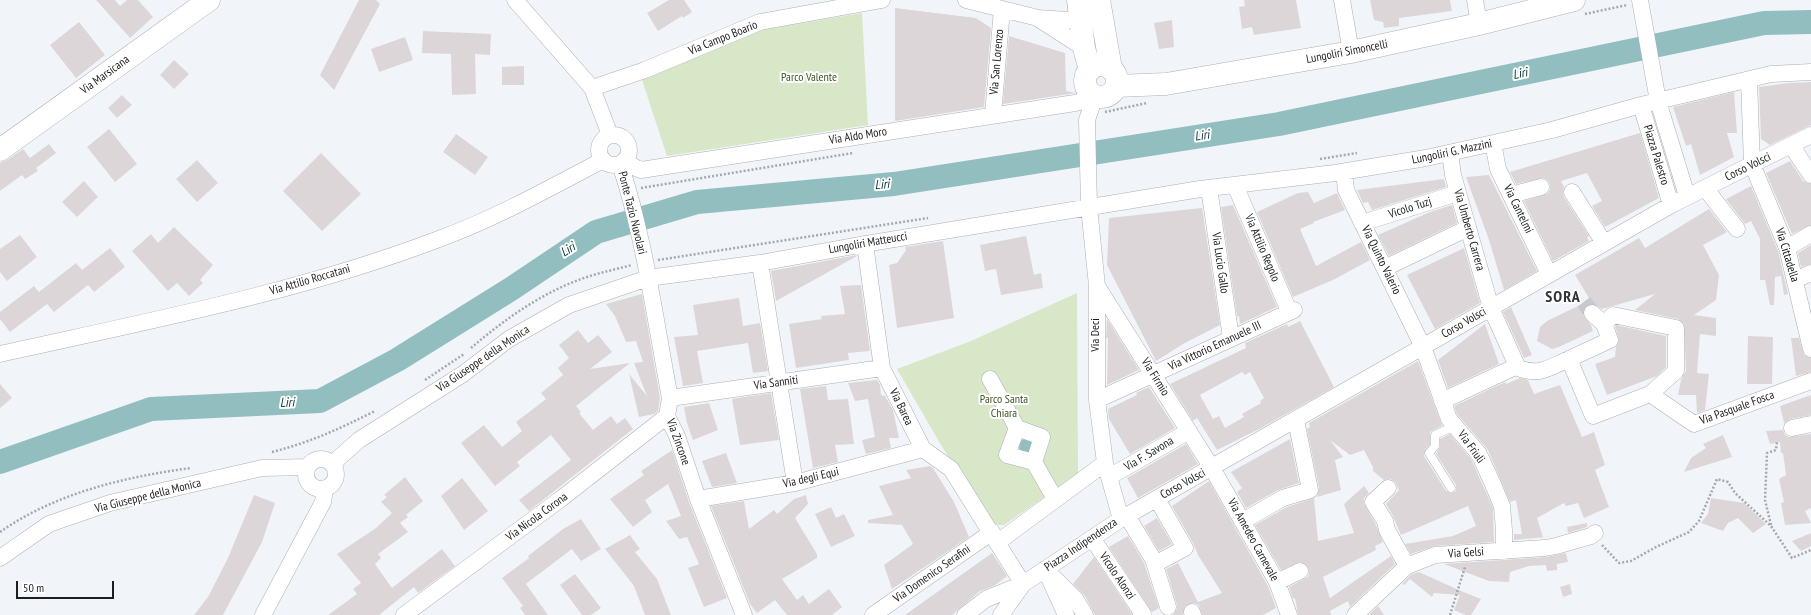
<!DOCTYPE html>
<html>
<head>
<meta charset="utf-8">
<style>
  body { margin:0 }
  #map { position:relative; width:1811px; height:615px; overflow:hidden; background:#f1f5fa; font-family:"PT Sans Narrow",sans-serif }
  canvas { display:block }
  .scale { position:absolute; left:16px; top:581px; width:98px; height:18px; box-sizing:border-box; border:2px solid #1c1e20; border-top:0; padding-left:5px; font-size:12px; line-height:14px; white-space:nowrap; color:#1c1e20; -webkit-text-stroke:3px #fff; paint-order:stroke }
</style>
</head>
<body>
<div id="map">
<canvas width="1811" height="615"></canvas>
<div class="scale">50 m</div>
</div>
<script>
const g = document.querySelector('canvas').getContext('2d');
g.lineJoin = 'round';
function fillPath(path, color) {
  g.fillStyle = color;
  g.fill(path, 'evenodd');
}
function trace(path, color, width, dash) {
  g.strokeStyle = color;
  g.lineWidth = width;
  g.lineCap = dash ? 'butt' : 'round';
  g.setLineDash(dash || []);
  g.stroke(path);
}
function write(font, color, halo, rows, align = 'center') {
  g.font = font + ' "PT Sans Narrow",sans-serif';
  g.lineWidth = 4;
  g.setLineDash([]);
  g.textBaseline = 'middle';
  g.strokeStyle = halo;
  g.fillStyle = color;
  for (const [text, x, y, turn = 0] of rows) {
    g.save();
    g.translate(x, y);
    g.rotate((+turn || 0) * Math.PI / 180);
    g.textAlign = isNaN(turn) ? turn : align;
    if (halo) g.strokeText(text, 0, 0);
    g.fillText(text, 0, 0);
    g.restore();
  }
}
fillPath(new Path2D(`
  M862 13 868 125 667 156 642 80 761 30Z
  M1077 293 1078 474 1004 525H998L989 521 941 445 897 369 971 341Z`), '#d8e7c8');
fillPath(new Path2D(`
  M1019 446a7 7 0 1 1 14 0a7 7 0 1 1-14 0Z`), '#92bec0');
trace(new Path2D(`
  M0 462 151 409 320 401 397 360 511 289 596 232 697 202 894 184 1279 124 1764 23 1811 22`), '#92bec0', 24);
fillPath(new Path2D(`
  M96 0H115L120 6 127 0H138L153 17 130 38Z
  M359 0H376L380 4 334 90 320 75Z
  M669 0H684L692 12 683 18 682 16 658 31 647 13Z
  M1244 0H1296L1301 28 1254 35 1252 27 1242 29 1239 7 1245 6Z
  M1370 0H1450L1452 11 1399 18V26L1384 28 1383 22 1374 20Z
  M895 8 976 18 991 28 984 107 895 121Z
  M1172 20 1174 47 1159 49 1154 23Z
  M79 22 105 55 76 78 50 45Z
  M423 31 491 34 490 55 475 54 476 94 452 95 451 54 422 53Z
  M1009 36 1065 53 1066 91 1076 93 1003 104Z
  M405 37 413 60 379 72 371 49Z
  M174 60 189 74 174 89 160 75Z
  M524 66V85H502V67Z
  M1811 82V125L1770 145 1761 139 1759 87 1789 83Z
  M1734 92 1737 133H1727L1734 157 1700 175 1691 144 1686 146 1673 107Z
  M122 95 132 105 117 118 108 108Z
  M109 129 137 164 115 182 87 147Z
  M1640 133 1659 198 1605 227 1592 206 1602 201 1587 173 1561 181 1564 187 1563 192 1564 197 1589 236 1587 237 1589 241 1553 261 1524 201 1547 194 1550 190V184L1547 180 1543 178 1516 184 1510 172Z
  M456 134 488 157 475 175 443 152Z
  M49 144 56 153 36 168 38 171 25 179 22 175 0 191V163L7 160 23 149 30 158Z
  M321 153 361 194 322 231 283 191Z
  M197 160 218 183 197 202 176 179Z
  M1790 161 1803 181 1811 184V225L1792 234 1766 173Z
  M1489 175 1537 271 1504 290 1489 240 1466 177Z
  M1444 179 1446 187 1372 210 1368 202 1363 203 1357 190Z
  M84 181 98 197 77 217 62 202Z
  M1751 186 1778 251 1788 294 1784 295 1781 276 1775 277 1774 305H1770L1765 280H1760V239L1751 221 1745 224 1726 199Z
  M1308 192 1314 203 1337 193 1345 210 1313 222 1314 223 1300 229 1316 266 1361 242 1370 260 1333 280 1293 297 1257 212 1298 193Z
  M1233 205 1277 307 1240 324 1239 316H1237L1221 207Z
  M1452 205 1457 223 1389 256 1378 235 1430 212Z
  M1202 208 1220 325 1183 344 1156 361 1107 265 1109 218Z
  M1709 209 1727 232 1703 245 1719 275 1716 300 1694 315 1716 318V336L1700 334 1697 373 1709 374 1705 410 1697 413 1696 395H1678L1681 380 1686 371 1684 324 1678 319 1635 310 1655 294 1602 309 1594 304H1589L1585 307 1583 315 1591 325 1593 331 1559 347 1552 349 1537 341 1540 327 1547 321 1580 305 1589 298 1575 275 1639 238 1645 248Z
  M174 227 213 265 200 280 203 283 189 296 177 283 168 291 132 251 151 234 158 243Z
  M20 235 37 257 7 281 0 272V249Z
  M1026 236 1034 275 1041 273 1043 288 1001 295 996 269 985 271 980 245Z
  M943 241 954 318 897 328 889 265 897 263 906 250 905 247Z
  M1811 245V264L1801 267 1798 253Z
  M110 248 125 267 94 292 88 285 54 312 47 304 10 332 0 319V312L34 286 39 292 76 263 82 270Z
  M1464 248 1480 303 1435 329 1407 275Z
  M857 255V256L776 301 771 271Z
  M861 285 870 351 848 353 849 360 796 368 789 324 822 319 821 316 845 314 840 286Z
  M642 294 660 398 658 411 654 414 639 417 629 374 647 396 634 363 643 362 636 341 626 342 615 316 606 304Z
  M739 298 743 326 760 323 768 371 753 373 748 343 697 351 703 383 683 386 674 337 698 335 693 305Z
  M1511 307 1532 355 1524 358 1503 312Z
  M1107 319 1139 370 1107 385 1108 338H1106Z
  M1300 321 1334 387 1261 428 1217 450 1197 418 1193 421 1170 384 1246 348 1245 343 1287 324 1288 327ZM1242 372 1245 375 1250 372 1264 398 1260 401 1261 403 1242 414 1244 417 1225 428 1219 416 1213 419 1200 395Z
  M1485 324 1499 364 1448 388 1438 360Z
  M1616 325 1666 336V367L1657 376 1607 395 1595 364 1615 357 1616 347 1619 341 1615 326Z
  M578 330 588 343 598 335 612 352 590 369 630 363 576 406 581 412 579 413 593 430 611 416 617 424 625 418 633 429 529 511 519 500 571 460 551 435 517 462 520 466 495 486 461 443 484 425 502 447 522 431 516 422 546 399 541 393 563 375 558 368 569 358 559 345Z
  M1748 336 1773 337 1772 384H1747Z
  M1791 338H1799L1804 355 1811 358V372L1796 376Z
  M1418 361 1442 426 1430 432V444L1425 450 1424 456 1446 491 1451 493 1456 491V485L1436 454 1440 447V439L1450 434 1471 459 1493 508 1494 542 1434 546 1411 554 1405 544 1453 536 1476 526 1468 506 1401 535 1393 516 1386 504 1399 490 1395 482 1390 479 1384 480 1373 471V467L1364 450 1350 455 1330 440 1343 457 1335 460 1341 490 1317 497 1319 488 1307 429 1310 427 1309 423Z
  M1520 378 1528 380 1534 394 1560 385 1582 437 1594 432 1605 465 1595 470 1609 507 1584 518 1578 503 1566 506 1564 503 1537 518 1543 537 1557 536 1514 540V534H1522L1516 500 1510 502 1488 450 1457 414 1454 406 1505 382 1506 384Z
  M877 380 880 385 881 395 885 396 893 410 899 438H889L891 448 866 454 862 440 875 437 868 399 855 401 848 383Z
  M0 384 12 398 0 408Z
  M826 386 828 400 848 399 854 444 835 445 838 462 813 468 800 389Z
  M1149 387 1175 428 1130 454 1109 419 1108 409 1137 395 1136 393Z
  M771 393 779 440 740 445 732 399Z
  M1811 395V415L1790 419 1784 423 1780 406Z
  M709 403 718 430 693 440 687 423 684 407Z
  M1783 430 1785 435 1789 437 1811 434V508L1805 511 1811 523 1785 525 1781 503 1784 502 1779 479 1786 475 1783 453H1781L1780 442 1770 444 1766 431Z
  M1723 435 1732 457 1684 472 1691 458 1706 448 1703 444Z
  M1290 439 1299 483 1278 490 1246 508 1237 492 1242 488 1231 472Z
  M1186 444 1198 464 1138 498 1127 478Z
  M672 450 689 502 727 598 704 607 688 568 699 564 687 537 679 539 666 521 681 516 668 484 645 500 652 512 633 527 610 499 644 475 641 471Z
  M726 453 737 483 712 487 702 461Z
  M930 466 933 468 954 502 969 537 892 589 884 565 913 544 902 525 868 523V520L893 515 879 486 911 478 906 470Z
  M405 477 423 501 406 515 408 517 400 523 408 532 378 554 381 558 375 564 392 588 442 549 455 566 418 593 414 587 379 615H328L357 594 353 589 361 583 337 554 376 528 392 513 381 502 387 497 384 495Z
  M462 478 488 511 464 530 441 496Z
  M1209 481 1268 586 1276 608 1263 615H1202L1199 605 1194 603 1185 606 1183 615H1173L1177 609V605L1166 569 1178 563 1198 602 1222 593 1198 555 1193 543 1172 506Z
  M1364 486 1369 493 1364 498V503L1376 525 1383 542 1375 546 1376 550 1323 577 1330 598 1391 556 1395 564 1350 607 1348 601 1330 611 1331 615H1298L1295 598 1293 599 1289 587 1308 577 1309 572 1308 567 1300 562 1281 570 1255 525 1287 507 1314 498 1318 541 1354 533 1344 504Z
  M254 495 275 503 262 542 223 615H194L208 597 228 558Z
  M806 495 808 504 795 518 817 554V558L782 579 797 600 803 595 809 604 829 589 842 607 832 615H787L775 600 757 613 750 604 711 506 744 501 749 529 774 510 777 514 794 499Z
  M1711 498 1744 503 1766 524 1753 533 1738 518 1728 523 1723 531 1701 523 1708 514Z
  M831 507 836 518 844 514 855 536 831 547 815 514Z
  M1157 518 1172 544 1159 551 1144 526Z
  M581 519 601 549 581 561 572 549 531 580 526 584 548 615H525L520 608 523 606 502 578 529 558 528 556 563 529Z
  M1587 523V527L1568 533 1567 527Z
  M1811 533V546L1801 551 1792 541Z
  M630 535 640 549 635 552 657 579 671 615H645L634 586 605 549Z
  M1128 536 1144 563 1159 608 1152 612 1109 547Z
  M992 553 1007 576 994 586 980 591 952 615H905Z
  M1566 553 1568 562 1557 564V570L1547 571 1546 565 1529 566 1510 572 1509 582 1489 581 1444 564 1546 557Z
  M1094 557 1132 614V615H1095L1085 596 1073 584Z
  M1419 572 1461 591 1481 599 1471 615H1466L1454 610 1460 595 1434 593 1432 597 1410 579 1404 585 1402 584 1412 574Z
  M575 574 601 608 591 615H582L560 585Z
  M1570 584 1572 594 1563 597 1560 587Z
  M1378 606 1384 615H1369Z`), '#ddd6d9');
trace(new Path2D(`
  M1584 302 1592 313`), '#c6cace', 16, [16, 8]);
const lane = new Path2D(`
  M1451 488 1429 453 1435 446V435L1455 426`);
const street = new Path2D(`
  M515 0 592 88 610 135
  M966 0 1038 18 1081 21
  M1342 0 1351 52
  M1475 0 1479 24
  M1640 0 1658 101 1687 196
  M1039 19 1084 48
  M1749 80 1752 164 1787 248 1811 349
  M592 88 645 70 760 22 882 0
  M1095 96 1087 120 1089 207 1097 286V400L1105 463 1121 519
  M1641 105 1671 205
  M993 115 1002 9
  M599 150a15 15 0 1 1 30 0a15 15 0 1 1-30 0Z
  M1493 143 1498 169 1549 274
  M1791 145 1811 175
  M1450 153 1453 175 1491 308 1518 368C1540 376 1548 368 1569 359L1593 416 1650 394 1694 424 1811 381
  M625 161 636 168 641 170 1075 103 1080 102 1090 93
  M620 164C645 239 655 320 670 398L667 416 677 436 698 499 744 615
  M1344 172 1346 190 1423 347 1449 419 1479 454 1492 482 1502 506 1504 530V551
  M1235 185 1289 311
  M1209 188 1231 338
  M1705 188 1737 229
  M1572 192 1604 243
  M1511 195 1541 187
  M1362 223 1458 193
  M865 244 882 368 923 449 951 469 1023 584
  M1787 248 1811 234
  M760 263 795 483
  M1385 268 1468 228
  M1795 280 1811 273
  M1097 286 1212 468 1277 582 1289 615
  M1592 313 1604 324
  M0 354C148 321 297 293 439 239 496 218 550 188 603 160
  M1569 359 1610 340 1604 324 1613 315 1676 328V371L1650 394
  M990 379 1017 428 1042 437 1034 462
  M670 398 882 368
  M1097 400 1294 310
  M1442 401 1517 366
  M1017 428 1007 455 1034 462 1055 499
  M1792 428 1811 424
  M306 474a15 15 0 1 1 30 0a15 15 0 1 1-30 0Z
  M332 464 359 440 463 374 509 339 569 305 648 278 760 263 865 244 1200 189 1335 173 1426 158 1552 130 1641 105 1771 74 1811 72
  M1109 477 1189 431
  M1388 488 1373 502 1385 521 1387 530 1407 566
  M698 499 795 483 923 449
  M1127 516 1153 559 1168 607
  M1243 521 1283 498 1310 490 1296 420
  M1092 538 1143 614 1141 615
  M998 542 1105 463
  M0 558 49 524 110 503 262 468 308 467
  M1155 564 1185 548 1157 499
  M1045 569 1076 600 1085 615
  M1049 578 1066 615
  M1277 582 1300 571
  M1192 612 1193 615
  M263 615 323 502 325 488
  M404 615 562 498 667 416
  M873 615 992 532
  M965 615 986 599 1023 584 1121 519 1671 205 1811 135
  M1001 615 1023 584
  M1355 615 1407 566 1435 555 1545 548 1556 546 1591 536 1595 533`);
const secondary = new Path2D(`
  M1078 0 1084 48 1090 70
  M1099 0 1111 69
  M1085 81a16 16 0 1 1 32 0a16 16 0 1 1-32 0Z
  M1116 86 1166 84 1351 52 1479 24 1574 0
  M0 150 209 0`);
trace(lane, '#abafb4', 9);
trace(street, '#abafb4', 17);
trace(secondary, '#abafb4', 23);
trace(new Path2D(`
  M1585 14 1627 5
  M1105 112 1147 103
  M1320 159 1357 153
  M641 188 853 153
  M658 260 928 218
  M471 348C505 319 544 291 587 277 602 272 617 269 632 265
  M425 380 464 354
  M272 452C311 442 339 429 375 411
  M1771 525 1765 500 1767 453 1776 450 1777 442
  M0 532C56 493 124 477 191 468
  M1602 545 1619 563 1631 561 1656 547 1689 532 1699 521 1717 479 1728 482 1735 493 1771 526 1792 558 1811 550
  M1450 615 1465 567`), '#a5a8ac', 2.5, [2, 2]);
trace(lane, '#fff', 8);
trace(street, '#fff', 16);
trace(secondary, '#fff', 22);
write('12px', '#1c1e20', '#fff', [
  ["Via Campo Boario",723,38,-22],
  ["Lungoliri Simoncelli",1347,52,-11],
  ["Via San Lorenzo",997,62,-85],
  ["Via Marsicana",105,75,-36],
  ["Via Aldo Moro",858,136,-9],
  ["Lungoliri G. Mazzini",1452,152,-12],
  ["Piazza Palestro",1656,155,73],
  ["Corso Volsci",1748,167,-26],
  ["Vicolo Tuzj",1410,208,-18],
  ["Via Cantelmi",1518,209,64],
  ["Ponte Tazio Nuvolari",632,213,76],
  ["Via Umberto Carrera",1469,230,74],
  ["Lungoliri Matteucci",868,243,-10],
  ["Via Attilio Regolo",1262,248,67],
  ["Via Cittadella",1787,255,73],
  ["Via Quinto Valerio",1381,260,64],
  ["Via Lucio Gallo",1220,263,82],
  ["Via Attilio Roccatani",310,280,-16],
  ["Corso Volsci",1464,323,-30],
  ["Via Deci",1096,335,-90],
  ["Via Vittorio Emanuele III",1215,346,-25],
  ["Via Giuseppe della Monica",483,359,-34],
  ["Via Firmio",1155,377,58],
  ["Via Sanniti",776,383,-8],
  ["Via Barea",901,407,64],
  ["Via Pasquale Fosca",1737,408,-20],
  ["Via Zincone",678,442,70],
  ["Via Friuli",1471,447,54],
  ["Via F. Savona",1149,454,-31],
  ["Via degli Equi",811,478,-13],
  ["Corso Volsci",1183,484,-29],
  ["Via Giuseppe della Monica",148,496,-14],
  ["Via Nicola Corona",537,517,-36],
  ["Via Amedeo Carnevale",1253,540,61],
  ["Piazza Indipendenza",1081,545,-34],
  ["Via Gelsi",1466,553,-4],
  ["Via Domenico Serafini",932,574,-35],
  ["Vicolo Alonzi",1117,576,56]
]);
write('12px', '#405525', '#fff', [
  ["Parco Valente",809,78],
  ["Parco Santa",1004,400],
  ["Chiara",1004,414]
]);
write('italic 13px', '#063335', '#fff', [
  ["Liri",1520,74,-12],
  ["Liri",1202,136,-9],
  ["Liri",882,185,-5],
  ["Liri",568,250,-33],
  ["Liri",287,403,-3]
]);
g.letterSpacing = '1px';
write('bold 16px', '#313438', '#fff', [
  ["SORA",1563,297]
]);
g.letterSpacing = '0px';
</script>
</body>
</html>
